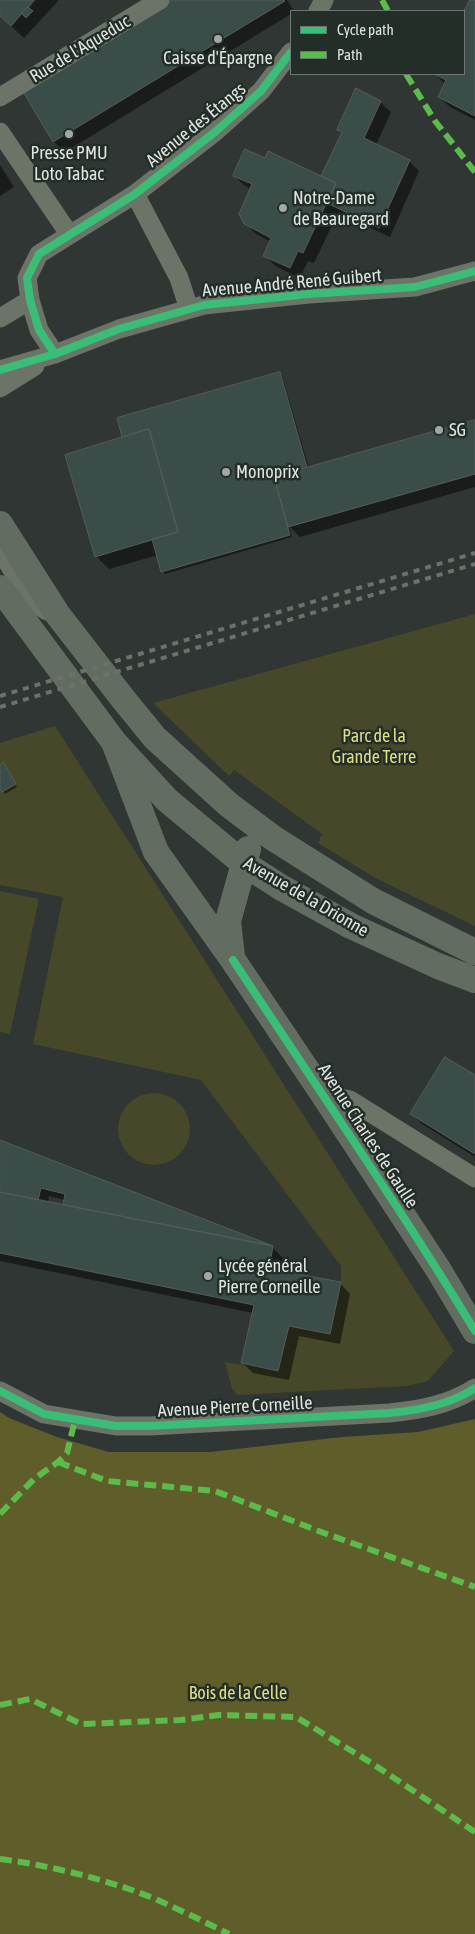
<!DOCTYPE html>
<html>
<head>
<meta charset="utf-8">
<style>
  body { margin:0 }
  #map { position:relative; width:475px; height:1934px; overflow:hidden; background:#303633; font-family:"Asap Condensed",sans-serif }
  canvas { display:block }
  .legend { position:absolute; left:290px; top:10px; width:175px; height:65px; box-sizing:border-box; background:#242e28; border:1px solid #6e7772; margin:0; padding:6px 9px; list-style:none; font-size:15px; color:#dee5e0 }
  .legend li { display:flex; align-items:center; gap:10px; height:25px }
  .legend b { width:25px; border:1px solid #6e7772 }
</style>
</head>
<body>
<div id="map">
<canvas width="475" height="1934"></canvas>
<ul class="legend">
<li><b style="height:6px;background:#3abd76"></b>Cycle path</li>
<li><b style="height:6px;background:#5cbc4b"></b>Path</li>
</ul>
</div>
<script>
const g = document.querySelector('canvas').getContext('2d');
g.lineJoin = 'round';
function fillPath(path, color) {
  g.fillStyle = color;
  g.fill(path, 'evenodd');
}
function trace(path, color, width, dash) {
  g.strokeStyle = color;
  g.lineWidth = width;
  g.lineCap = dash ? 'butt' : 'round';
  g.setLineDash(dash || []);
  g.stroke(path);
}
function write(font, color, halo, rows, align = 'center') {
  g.font = font + ' "Asap Condensed",sans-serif';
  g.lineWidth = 5;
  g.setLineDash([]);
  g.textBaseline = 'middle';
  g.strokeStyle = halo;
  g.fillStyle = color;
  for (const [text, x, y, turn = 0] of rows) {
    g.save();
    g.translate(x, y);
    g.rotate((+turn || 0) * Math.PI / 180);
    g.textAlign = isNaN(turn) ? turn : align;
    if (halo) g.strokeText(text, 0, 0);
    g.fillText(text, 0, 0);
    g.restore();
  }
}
fillPath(new Path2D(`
  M475 614V926L377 879 318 843 322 834 234 770 229 776 153 703Z
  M55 726 454 1351 428 1381 407 1386 237 1395 232 1389 225 1362 278 1371 289 1326 330 1334 341 1282V1266L201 1080 33 1044 63 897 0 885V743Z
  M0 891 39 899 10 1034 0 1032Z
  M118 1129a36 36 0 1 1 72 0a36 36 0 1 1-72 0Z`), '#474729');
fillPath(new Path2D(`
  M0 1412 9 1418 57 1437 109 1452H210L342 1437 418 1432 475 1419V1934H0Z`), '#5f5d29');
fillPath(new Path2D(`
  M0 0H33L26 7 28 9 36 0H59L24 38 0 16Z
  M175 0H287L294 11H291V14L65 152 54 142 24 90Z
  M471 0H475V120L450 107 439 97 445 84 435 74H464V14Z
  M380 102 391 112 376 145 409 161 419 171 390 237 338 213 314 263 308 261 300 278 275 266 265 255 271 242 256 234 245 223 251 189 245 186 234 176 265 160 322 177 342 133 338 130Z
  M0 165 14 187 0 196Z
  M280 373 282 376 309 468 475 421V487L300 537 289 526 292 537 165 574 163 571 158 555 109 569 96 556 125 438 123 436Z
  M0 767H6L17 787 5 794 0 787Z
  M475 1077V1157L422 1124 412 1114Z
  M0 1142 272 1247 283 1258 280 1272 340 1283 350 1294 340 1344 299 1336 289 1380 253 1373 243 1363 253 1313 0 1261ZM49 1196 65 1200 64 1207 48 1203Z`), '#0007');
const building = new Path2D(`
  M0 0H34L11 26 0 16Z
  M172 0H284L285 1 53 142 22 90Z
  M470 0H475V116L438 97 446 80 434 74H464V11Z
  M28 7 33 11 26 18 22 14Z
  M356 88 381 101 364 138 410 160 379 228 327 203 336 183 321 176 342 132 337 130Z
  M245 149 265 158 268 151 336 183 303 253 298 251 290 268 263 256 271 238 244 224 239 214 252 184 233 176Z
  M280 372 307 467 274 477 290 535 161 572 152 539 178 532 149 429 122 437 117 418Z
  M475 420V474L288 527 274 477Z
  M149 429 178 532 95 557 65 455Z
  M4 763 16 784 2 792 0 789V766Z
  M445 1057 475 1075V1154L410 1114Z
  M0 1140 273 1246 63 1205 65 1194 41 1188 38 1200 0 1192Z
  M0 1192 273 1246 269 1269 341 1282 330 1334 289 1326 278 1371 241 1363 254 1305 0 1253Z`);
fillPath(building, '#3a4d49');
trace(building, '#575c5a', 1);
trace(new Path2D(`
  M318 11 324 0
  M0 97 160 0
  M0 132 69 234
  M135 194 179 278 189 309
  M0 318 30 300
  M55 354 39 330 30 300 27 278 39 254 135 194 215 132 261 91 291 52
  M0 370 55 354 119 329 204 305 309 294 415 287 475 271
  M0 388 35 366
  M0 551C14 570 29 606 52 613
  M323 1094 350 1100 475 1178
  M0 1391 44 1414 116 1426H150L389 1413C419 1410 449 1405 475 1388`), '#6c7367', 19);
trace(new Path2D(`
  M0 524 58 615 124 700 155 738 229 805 273 838 373 901 475 952
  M0 588 114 742 167 800 243 863 282 888 351 926 438 966 475 980
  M114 742 156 852 233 960 323 1094 438 1269 475 1331
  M232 957 228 921 248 849`), '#636c60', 26);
trace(new Path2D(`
  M0 696 475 553
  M0 707 475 564`), '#6c726a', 4, [6, 6]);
trace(new Path2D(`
  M382 0 388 11
  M406 74 435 121 475 172
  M58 1462 107 1481 215 1491 324 1533 475 1587
  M0 1514 34 1479 58 1462 67 1453 75 1420
  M0 1705 30 1699 81 1724 181 1720 219 1715 296 1717 373 1764 475 1832
  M0 1859C40 1864 82 1874 120 1886 158 1898 194 1917 229 1934`), '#5cbc4b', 6, [12, 6]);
trace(new Path2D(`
  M55 354 39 330 30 300 27 278 39 254 135 194 215 132 261 91 291 52
  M0 370 55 354 119 329 204 305 309 294 415 287 475 271
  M233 960C314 1083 398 1204 475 1331
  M0 1391 44 1414 116 1426H150L389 1413C419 1410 449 1405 475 1388`), '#3abd76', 8);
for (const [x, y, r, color] of [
  [218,39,5,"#a1a8a3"],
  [69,134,5,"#a1a8a3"],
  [283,208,5,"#a1a8a3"],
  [439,430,5,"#a1a8a3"],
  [226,472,5,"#a1a8a3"],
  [208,1276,5,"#a1a8a3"]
]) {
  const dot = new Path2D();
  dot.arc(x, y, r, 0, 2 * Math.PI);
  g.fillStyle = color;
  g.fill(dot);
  trace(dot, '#242e28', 2);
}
write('18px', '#dee5e0', '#242e28', [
  ["Rue de l'Aqueduc",80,49,-31],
  ["Avenue des Étangs",196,125,-39],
  ["Avenue André René Guibert",292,283,-5],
  ["Avenue de la Drionne",306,897,30],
  ["Avenue Charles de Gaulle",368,1136,57],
  ["Avenue Pierre Corneille",235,1407,-3]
]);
write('18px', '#dee5e0', '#242e28', [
  ["Caisse d'Épargne",218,58,"center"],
  ["Presse PMU",69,153,"center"],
  ["Loto Tabac",69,174,"center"],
  ["Notre-Dame",293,198],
  ["de Beauregard",293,219],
  ["SG",449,430],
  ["Monoprix",236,472],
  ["Lycée général",218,1266],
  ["Pierre Corneille",218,1287]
], 'left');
write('18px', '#e0de85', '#242e28', [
  ["Parc de la",374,736],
  ["Grande Terre",374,757],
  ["Bois de la Celle",238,1693]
]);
</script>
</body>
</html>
